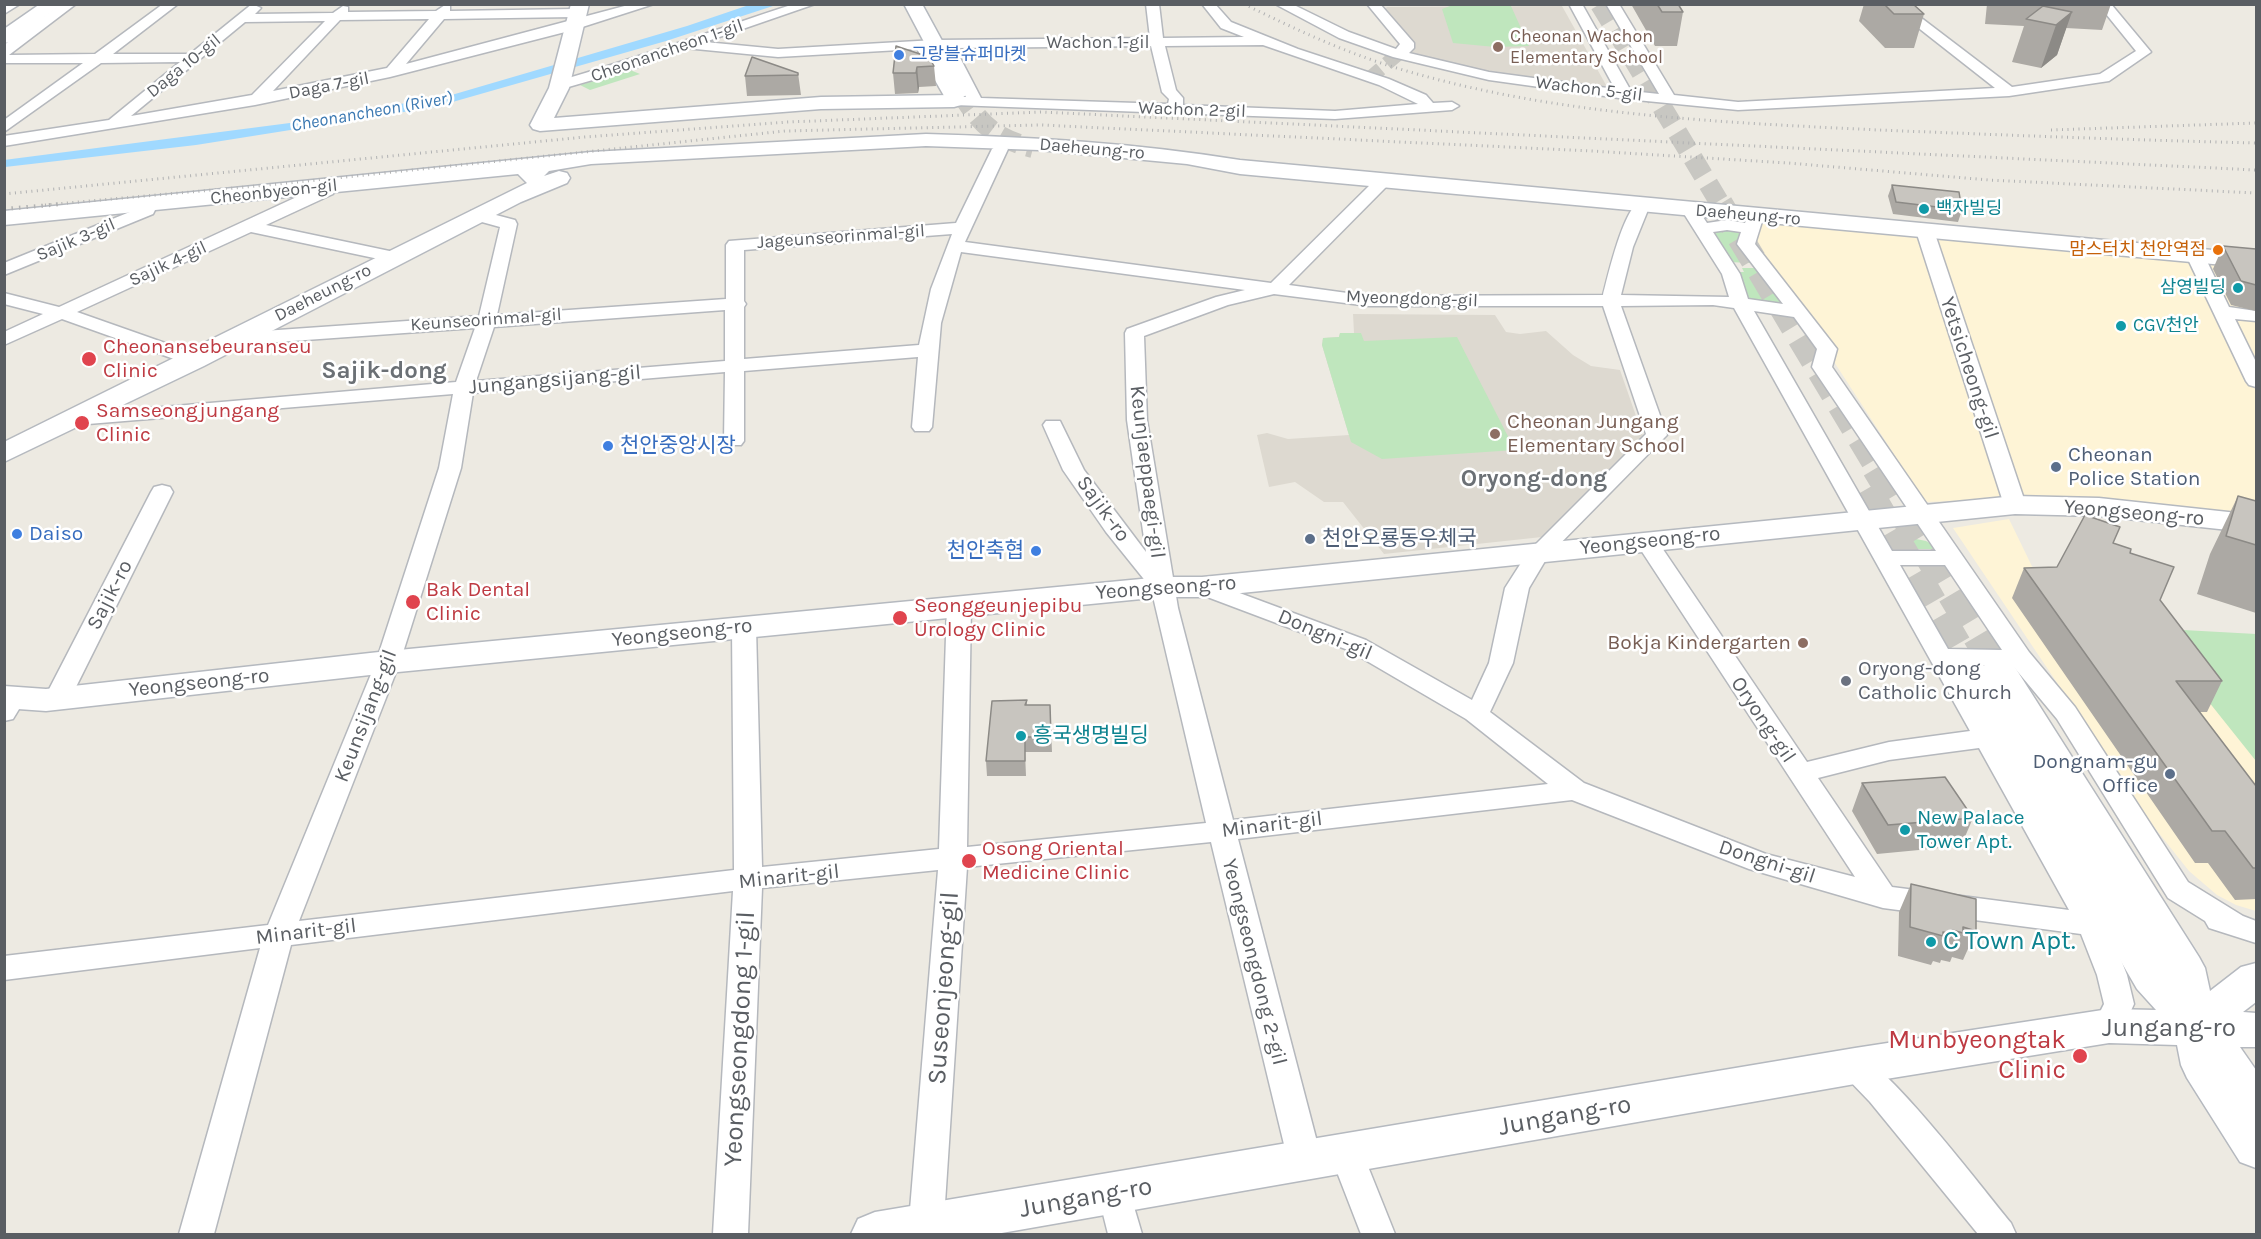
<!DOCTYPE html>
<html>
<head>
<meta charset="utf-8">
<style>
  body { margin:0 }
  #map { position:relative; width:2261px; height:1239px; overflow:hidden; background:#edeae2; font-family:Karla,sans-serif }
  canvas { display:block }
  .frame { position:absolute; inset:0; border:6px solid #5a5e63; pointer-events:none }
</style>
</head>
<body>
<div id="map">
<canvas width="2261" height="1239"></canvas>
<div class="frame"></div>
</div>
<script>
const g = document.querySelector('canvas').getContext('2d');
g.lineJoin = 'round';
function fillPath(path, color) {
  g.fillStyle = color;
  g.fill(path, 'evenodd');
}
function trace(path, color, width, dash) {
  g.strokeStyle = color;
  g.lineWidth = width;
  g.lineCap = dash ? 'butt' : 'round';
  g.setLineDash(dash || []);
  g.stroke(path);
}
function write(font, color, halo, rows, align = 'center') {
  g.font = font + ' Karla,"Noto Sans KR",sans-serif';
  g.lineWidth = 5;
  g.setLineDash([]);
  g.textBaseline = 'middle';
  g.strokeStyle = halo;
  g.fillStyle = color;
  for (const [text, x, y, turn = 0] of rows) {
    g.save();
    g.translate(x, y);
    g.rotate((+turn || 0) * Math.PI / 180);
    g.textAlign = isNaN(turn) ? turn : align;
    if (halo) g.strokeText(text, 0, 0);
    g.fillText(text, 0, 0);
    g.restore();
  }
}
fillPath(new Path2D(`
  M1740 217 2256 264V517L2090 497 1925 502Z
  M2009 519 2044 591 2166 631 2256 636V911L2236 905 2217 895 2189 871 2154 827 1953 528Z`), '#fef4d6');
fillPath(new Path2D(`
  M1562 6 1606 85 1603 90 1597 86 1481 72 1406 55 1384 10 1387 7Z
  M1353 314 1495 315 1506 332 1520 334 1546 331 1573 355 1591 366 1620 370 1643 436 1631 452 1542 537 1384 554 1343 502H1324L1295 482 1269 487 1257 435 1267 433 1288 439 1349 435 1322 345 1323 338 1339 337 1340 333H1354Z`), '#ddd9d0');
fillPath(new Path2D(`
  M1450 6H1511L1529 46 1495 47 1453 43 1442 9Z
  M630 70 640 74 590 90 580 85Z
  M1740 227 1754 263 1727 262 1710 230Z
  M1742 268H1757L1785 303 1747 299 1733 272H1744Z
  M1340 333H1361L1364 341 1457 337 1515 450 1382 459 1351 442 1322 345 1323 338 1339 337Z
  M1911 538 1926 541 1940 549H1886L1888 544Z
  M2165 629 2256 634V761L2177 662Z`), '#bfe6bd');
fillPath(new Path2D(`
  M749 5H776L666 41 435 107 196 145 5 167 4 160 313 120 455 94 687 26Z`), '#a0d9ff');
trace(new Path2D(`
  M1370 78 1398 54`), '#c8c7c2', 14, [14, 8]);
trace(new Path2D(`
  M1600 4 1721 205
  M960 92C981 125 994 138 1033 148`), '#c8c7c2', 20, [20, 10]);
trace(new Path2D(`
  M1720 204 1878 468`), '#c8c7c2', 26, [26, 13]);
trace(new Path2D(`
  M1878 467 1999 669
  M1865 490 1969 670`), '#c8c7c2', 33, [33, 16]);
const street = new Path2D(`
  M4 4H20L4 14Z
  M61 4H76L9 55 95 54 163 4H178L113 54H190L252 4 261 8 255 14 333 13 343 6 348 7V12L436 11 445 5 450 6V11L574 9 581 13 574 17 444 19 406 64 632 4H654L573 30 390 77 255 105 4 146V136L109 120 180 62 101 63 4 132V120L83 63H4V45ZM429 19 387 68 273 91 340 20ZM325 21 252 95 131 116 245 22Z
  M794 4H815L705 42 778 49 935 40 1150 38 1146 4H1159L1163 38 1244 37 1221 28 1202 4H1215L1231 22 1298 49 1389 79 1426 95 1433 103 1452 102 1459 106 1452 110 1335 119 954 105 947 101 917 49 778 57 685 48 641 66 565 88H555L553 85 555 82C636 59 714 30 794 4ZM1263 45 1379 85 1418 104 1335 111 1183 105V98L1176 90 1165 46ZM1151 46 1162 92 1169 99 1168 104 981 98 955 48ZM930 48H941L966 97H959Z
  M1275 4H1292L1349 32 1396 49 1400 44 1367 4H1380L1414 43V48L1409 53 1489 72 1615 89 1569 4H1582L1631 91 1659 94 1606 4H1619L1674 95 1738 102 1995 88 1888 4H1903L2012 87 2100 74 2136 51 2098 4H2111L2151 52 2109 81 2009 96 1738 110 1626 99 1489 80 1393 57 1339 38Z
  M1000 144 1008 149 965 242 1271 283 1377 178H1389L1391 181 1389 184 1289 285 1369 296 1603 295C1608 276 1624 205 1642 200L1650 205 1633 247 1621 295 1729 297 1722 274 1681 209 1683 205H1695L1707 223 1727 220 1745 223 1750 211H1762L1764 215 1755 244 1837 349 1832 367 2029 652 2075 707 2188 882 2243 916 2256 921V943L2209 928 2205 921 2168 898 2057 719 2013 666 1958 665 2107 924 2127 975 2134 1004 2120 1035 2109 1039 2098 1035 2093 1026 2104 1004 2097 975 2081 934 1883 908 1749 869 1572 800 1238 839 1322 1161 1317 1171 1305 1176 1293 1171 1288 1161 1211 842 967 867 943 1234H908L938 870 762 888 748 1234H713L733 891 291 945 214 1234H179L260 948 4 980V956L268 925 376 662 439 468 453 394 76 425 69 423 66 419 69 415 456 382 475 328 235 345 226 339 235 333 479 316 500 227 471 219 469 215 471 211 477 210 515 220 517 224 497 315 726 299V245L729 241 956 223 992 149ZM1727 230 1741 232 1737 244 1783 304 1748 299 1740 274 1713 232ZM952 234 931 289 919 345 744 359V307L746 304 744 301V250ZM961 252 1245 290 1216 297 1127 329 1125 333 1127 420 1146 552 1084 470 1060 421H1046L1043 425 1063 470 1106 532 1151 588 1206 823 967 847 971 606 967 601 959 599 951 601 947 606 939 849 762 867 756 627 753 622 744 620 735 622 732 627 734 870 299 921 400 662 461 468 473 393 725 372 724 441 727 445H741L744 441V371L918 357 912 427 915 431H929L932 427 941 323ZM1274 294 1369 306H1603L1646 434 1528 552 1505 588 1489 663 1472 700 1366 640 1210 582H1194L1190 587 1194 592 1348 650 1466 719 1548 784 1233 820 1178 608 1147 420 1144 336 1228 305ZM1713 305 1734 308 1970 731 1889 742 1807 762 1654 536H1638L1635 541 1855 877 1766 854 1584 783 1490 712 1513 663 1529 588 1548 556 1667 435 1621 306ZM725 310V361L476 381 494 327ZM1754 311 1794 317 1817 349 1812 367 1936 551H1892ZM1900 565H1945L2002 650 1948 649ZM1979 748 2069 910 1892 887 1818 778 1889 760Z
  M329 182 337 187 333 194 266 225 399 253 402 257 399 261 393 262 251 232 77 312 202 356 205 360 202 364H188L62 319 4 345V332L43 314 4 304V293L59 307Z
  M147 205 155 210 153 214 4 275V263Z
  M1925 226 1934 231 2026 505 2023 510H2007L2004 505 1916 231Z
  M2195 250 2204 255 2229 307 2256 311V321L2235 319 2256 362V387L2249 385 2246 381 2186 255Z
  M162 485 170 487 173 492 70 699 66 705 57 707 48 705 44 699 151 492 154 487Z
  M14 688 23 690 27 696 13 719 4 721V691Z
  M1855 1053C1888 1064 1983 1189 2011 1223L2016 1234H1978L1870 1102 1844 1075 1839 1066 1844 1057Z
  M1347 1140 1359 1144 1395 1234H1361L1330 1154 1335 1144Z
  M1115 1179 1127 1183 1142 1234H1108L1098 1194 1103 1183Z`);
const secondary = new Path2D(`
  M40 4H62L11 42 4 43V29Z
  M571 4H589L569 88 554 118 821 97 952 95 904 4H922L970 92 962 98 964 101 961 105 954 107 821 109 540 131 533 129 530 125 549 88Z
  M926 134C1031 137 1136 143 1240 160L2256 254V268L1240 174 1187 164 1039 150 926 146 591 164 549 171 544 176 559 171 567 173 570 178 567 183 521 202 204 366 4 462V442L527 183 518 174 4 225V211L591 152Z
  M2015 496 2099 498 2256 515V533L2099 516 2015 514 1202 597H1162L388 673 46 711 4 708V686L46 689 388 651 1162 577H1202Z
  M1999 658 2011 661 2199 957 2205 968 2210 991 2241 967 2256 963V1002L2243 1012 2256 1013V1047H2240L2256 1070V1168L2240 1162 2187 1078 2181 1065 2177 1045 2109 1043 1855 1084 996 1234H851L858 1219 875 1212 1855 1048 2109 1009 2156 1010 2137 989 1952 670 1957 662 1969 659 1981 662 1984 666 1987 661Z`);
trace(street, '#b5b8bd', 3);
trace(secondary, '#b5b9bf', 3);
fillPath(street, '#fff');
fillPath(secondary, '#fff');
trace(new Path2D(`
  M1244 4C1291 27 1337 49 1387 65 1545 115 1713 122 1878 130 2004 135 2130 140 2256 143
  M2051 130 2256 123
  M4 194 585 137 788 122 1041 112 2256 170
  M45 205 279 184 785 131 1041 125 1592 151 1788 163 1989 180 2256 193`), '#b1b2b3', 3, [1, 4.5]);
trace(new Path2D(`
  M4 209 62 204`), '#b1b2b3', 4, [1.5, 6]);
fillPath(new Path2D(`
  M1631 4H1678L1683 12 1677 46H1655Z
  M1864 4H1913L1924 14 1914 48H1885L1859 21Z
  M1987 4H2111L2102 30 2066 28 2057 55 2041 68 2012 62 2024 26 1985 24Z
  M896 46 934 66 936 86 919 87 918 93 895 94 893 73Z
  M798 73 801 95 747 96 745 76Z
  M1892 185 1962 210 1958 222 1893 214 1888 196Z
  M2223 246 2256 249V311L2231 305 2213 269Z
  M2238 496 2256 501V613L2197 594 2210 554Z
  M2113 543 2130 553 2160 600 2222 681 2207 712H2199L2256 786V899L2235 900 2208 863H2195L2012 598 2024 568 2057 567Z
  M1027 700V705H1050L1052 752H1025L1026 776H987L986 761Z
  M1862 783 1973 818 1961 846 1877 854 1852 811Z
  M1911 884 1976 931 1963 960 1952 957 1950 962 1941 960 1940 963 1933 961 1931 965 1898 956 1899 912Z`), '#aca9a4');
fillPath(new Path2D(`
  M2072 12 2057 55 2041 68 2056 25Z
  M917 67 919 87 918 93 916 73Z`), '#8c8a86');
const building = new Path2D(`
  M1657 4H1678L1683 12H1662Z
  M1884 4H1913L1924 14H1894Z
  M2043 6 2072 12 2056 25 2026 19Z
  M896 46 929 57 934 66 917 67 916 73H893Z
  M752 57 798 73V75L745 76Z
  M1892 185 1959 192 1962 210 1896 202Z
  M2223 246 2256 249V285L2241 281Z
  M2238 496 2256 501V545L2226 536Z
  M2085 515 2120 527 2113 543 2131 549 2130 553 2174 567 2160 600 2222 681H2176L2256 786V868H2253L2225 831H2212L2024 568 2057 567Z
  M1027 700 1025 705H1050L1051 737H1025V761H986L992 701Z
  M1945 777 1973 818 1888 825 1862 783Z
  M1911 884 1976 899V931L1963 927V933L1952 930V934L1943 932V936L1910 927Z`);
fillPath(building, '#c8c5bf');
trace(building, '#8c8a86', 1.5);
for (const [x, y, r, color] of [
  [1498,47,6,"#8d6e63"],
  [899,55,6,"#3f7fe0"],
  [1924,209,6,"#0f9aa8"],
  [2218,250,6,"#e8710a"],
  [2238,288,6,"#0f9aa8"],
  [2121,326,6,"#0f9aa8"],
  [89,359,8,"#e0444e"],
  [82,423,8,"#e0444e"],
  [1495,434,6,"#8d6e63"],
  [608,446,6,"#3f7fe0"],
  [2056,467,6,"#5c6f8a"],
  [17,534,6,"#3f7fe0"],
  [1310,539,6,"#5c6f8a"],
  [1036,551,6,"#3f7fe0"],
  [413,602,8,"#e0444e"],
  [900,618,8,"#e0444e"],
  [1803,643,6,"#8d6e63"],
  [1846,681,6,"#6b7280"],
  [1021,736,6,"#0f9aa8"],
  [2170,774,6,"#5c6f8a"],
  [1905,830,6,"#0f9aa8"],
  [969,861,8,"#e0444e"],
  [1931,942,6,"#0f9aa8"],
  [2080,1056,8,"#e0444e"]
]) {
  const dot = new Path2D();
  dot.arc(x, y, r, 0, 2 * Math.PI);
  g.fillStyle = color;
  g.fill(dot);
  trace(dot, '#fff', 2);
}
write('18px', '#785e54', '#fff', [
  ["Cheonan Wachon",1510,37],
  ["Elementary School",1510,58]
], 'left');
write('18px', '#5a5e63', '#fff', [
  ["Wachon 1-gil",1098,43],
  ["Cheonancheon 1-gil",667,51,-19],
  ["Daga 10-gil",184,66,-39],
  ["Daga 7-gil",329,86,-11],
  ["Wachon 5-gil",1589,89,7],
  ["Wachon 2-gil",1192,110,2],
  ["Daeheung-ro",1092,149,5],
  ["Cheonbyeon-gil",274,192,-6],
  ["Daeheung-ro",1748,215,5],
  ["Jageunseorinmal-gil",841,237,-4],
  ["Sajik 3-gil",76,240,-23],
  ["Sajik 4-gil",168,264,-25],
  ["Daeheung-ro",323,293,-27],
  ["Myeongdong-gil",1412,299,2],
  ["Keunseorinmal-gil",486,320,-4]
]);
write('18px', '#366cbe', '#fff', [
  ["그랑블슈퍼마켓",911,55]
], 'left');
write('italic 18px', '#3c79b2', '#fff', [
  ["Cheonancheon (River)",372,112,-10]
]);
write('18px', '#0d838f', '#fff', [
  ["백자빌딩",1936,209],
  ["삼영빌딩",2226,288,"right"],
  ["CGV천안",2133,326]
], 'left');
write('18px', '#c56008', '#fff', [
  ["맘스터치 천안역점",2206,250]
], 'right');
write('21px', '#be3a42', '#fff', [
  ["Cheonansebeuranseu",103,347],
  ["Clinic",103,371],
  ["Samseongjungang",96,411],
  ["Clinic",96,435],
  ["Bak Dental",426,590],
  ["Clinic",426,614],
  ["Seonggeunjepibu",914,606],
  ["Urology Clinic",914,630],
  ["Osong Oriental",982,849],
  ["Medicine Clinic",982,873]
], 'left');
write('21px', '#5a5e63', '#fff', [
  ["Yetsicheong-gil",1969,368,72],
  ["Jungangsijang-gil",555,380,-5],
  ["Keunjaeppaegi-gil",1147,472,83],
  ["Sajik-ro",1103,509,54],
  ["Yeongseong-ro",2134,513,5],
  ["Yeongseong-ro",1650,541,-6],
  ["Yeongseong-ro",1166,588,-4],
  ["Sajik-ro",110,595,-63],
  ["Yeongseong-ro",682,633,-6],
  ["Dongni-gil",1325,635,23],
  ["Yeongseong-ro",199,683,-6],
  ["Keunsijang-gil",366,716,-69],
  ["Oryong-gil",1763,720,56],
  ["Minarit-gil",1272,825,-7],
  ["Dongni-gil",1767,862,18],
  ["Minarit-gil",789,877,-6],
  ["Minarit-gil",306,932,-7],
  ["Yeongseongdong 2-gil",1254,962,76]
]);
write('21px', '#785e54', '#fff', [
  ["Cheonan Jungang",1507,422],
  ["Elementary School",1507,446],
  ["Bokja Kindergarten",1791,643,"right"]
], 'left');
write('21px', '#366cbe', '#fff', [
  ["천안중앙시장",620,446],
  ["Daiso",29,534],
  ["천안축협",1024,551,"right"]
], 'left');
write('21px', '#4e5e75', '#fff', [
  ["Cheonan",2068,455],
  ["Police Station",2068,479],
  ["천안오룡동우체국",1322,539],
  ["Dongnam-gu",2158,762,"right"],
  ["Office",2158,786,"right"]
], 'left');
write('21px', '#5b616d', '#fff', [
  ["Oryong-dong",1858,669],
  ["Catholic Church",1858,693]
], 'left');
write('21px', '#0d838f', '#fff', [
  ["흥국생명빌딩",1033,736],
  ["New Palace",1917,818],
  ["Tower Apt.",1917,842]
], 'left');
write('bold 24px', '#6b7075', '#fff', [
  ["Sajik-dong",384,371],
  ["Oryong-dong",1534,479]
]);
write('26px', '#0d838f', '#fff', [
  ["C Town Apt.",1943,942]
], 'left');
write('26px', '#5a5e63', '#fff', [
  ["Suseonjeong-gil",944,988,-86],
  ["Jungang-ro",2169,1029],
  ["Yeongseongdong 1-gil",740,1039,-87],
  ["Jungang-ro",1565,1116,-10],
  ["Jungang-ro",1086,1198,-10]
]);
write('26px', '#be3a42', '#fff', [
  ["Munbyeongtak",2066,1041],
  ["Clinic",2066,1071]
], 'right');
</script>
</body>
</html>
